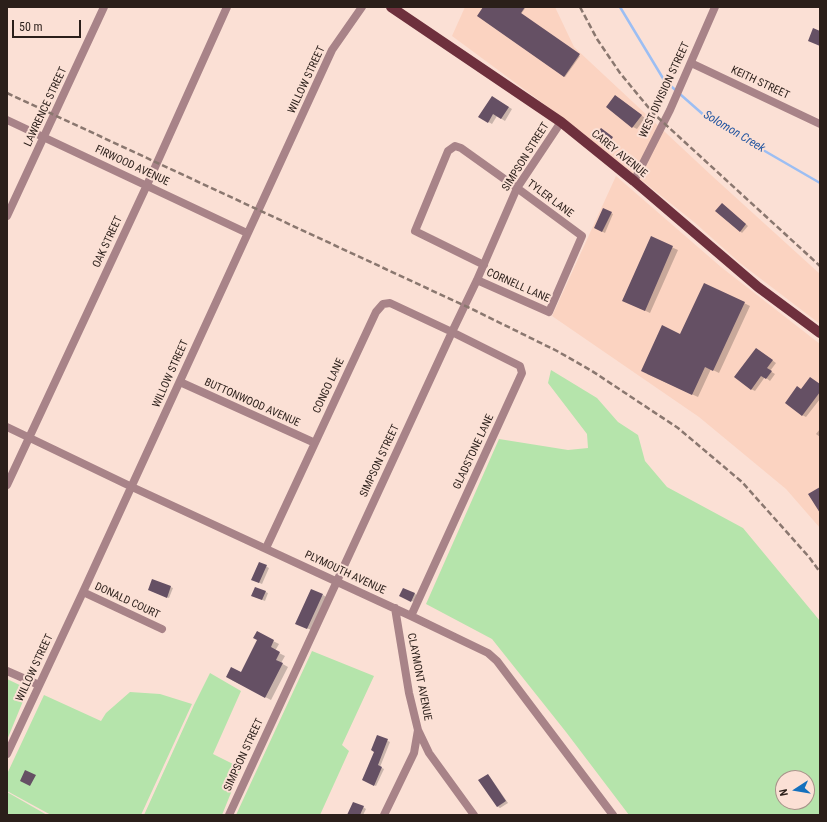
<!DOCTYPE html>
<html>
<head>
<meta charset="utf-8">
<style>
  body { margin:0 }
  #map { position:relative; width:827px; height:822px; overflow:hidden; background:#fbe0d5; font-family:"Roboto Condensed",sans-serif }
  canvas { display:block }
  .frame { position:absolute; inset:0; border:8px solid #2b1f1a; pointer-events:none }
  .north { position:absolute; left:775px; top:770px; width:40px; height:40px; box-sizing:border-box; background:#fbe0d5; border:1px solid #a8938a; border-radius:50%; rotate:258deg; font-size:11px; font-weight:700; line-height:16px; text-align:center; color:#2b1f1a }
  .north::after { content:''; display:block; margin:auto; width:14px; height:18px; background:#1470bd; clip-path:polygon(50% 0,100% 100%,50% 72%,0 100%) }
  .scale { position:absolute; left:12px; top:20px; width:69px; height:18px; box-sizing:border-box; border:2px solid #2b1f1a; border-top:0; padding-left:5px; font-size:12px; line-height:14px; white-space:nowrap; color:#2b1f1a; -webkit-text-stroke:3px #fbe0d5; paint-order:stroke }
</style>
</head>
<body>
<div id="map">
<canvas width="827" height="822"></canvas>
<div class="frame"></div>
<div class="north">N</div>
<div class="scale">50 m</div>
</div>
<script>
const g = document.querySelector('canvas').getContext('2d');
g.lineJoin = 'round';
function fillPath(path, color) {
  g.fillStyle = color;
  g.fill(path, 'evenodd');
}
function trace(path, color, width, dash) {
  g.strokeStyle = color;
  g.lineWidth = width;
  g.lineCap = dash ? 'butt' : 'round';
  g.setLineDash(dash || []);
  g.stroke(path);
}
function write(font, color, halo, rows, align = 'center') {
  g.font = font + ' "Roboto Condensed",sans-serif';
  g.lineWidth = 4;
  g.setLineDash([]);
  g.textBaseline = 'middle';
  g.strokeStyle = halo;
  g.fillStyle = color;
  for (const [text, x, y, turn = 0] of rows) {
    g.save();
    g.translate(x, y);
    g.rotate((+turn || 0) * Math.PI / 180);
    g.textAlign = isNaN(turn) ? turn : align;
    if (halo) g.strokeText(text, 0, 0);
    g.fillText(text, 0, 0);
    g.restore();
  }
}
fillPath(new Path2D(`
  M465 7H555L574 47 711 175 820 274V324L740 263 694 222 567 121 452 36Z
  M616 176 721 267 820 344V528L786 489 699 417 552 316Z`), '#fbd3c1');
fillPath(new Path2D(`
  M551 370 597 398 618 422 638 435 645 461 667 487 743 528 820 621V815H629L566 732 492 639 426 604 499 439 568 450 588 448 587 434 548 383ZM783 778H807V802H783Z
  M312 651 374 676 342 745 349 751 320 815H236Z
  M210 673 241 691 213 754 241 768 222 815H144L194 705Z
  M7 679 28 689 7 740Z
  M130 692 160 694 192 704 141 815H51L7 791V774L44 695 101 721 106 713Z
  M7 792 47 815H7Z`), '#b5e4ab');
fillPath(new Path2D(`
  M484 7H526L521 14 580 56 565 77 478 16Z
  M492 97 512 109 505 121 497 116 492 124 480 117Z
  M619 98 645 118 637 129 633 127Z
  M725 206 748 226 742 233 740 231Z
  M604 210 613 214 605 233 595 228Z
  M651 238 678 250 650 313 629 303Z
  M744 303 750 306 719 373 711 369 698 397 647 374 680 335Z
  M757 349 776 363 770 371 775 374 770 381 765 377 755 391 751 389Z
  M820 384V399L806 417 802 415V390Z
  M820 429V437L816 434Z
  M260 563 269 568 262 584 255 581Z
  M152 580 173 588 169 598 151 591Z
  M256 588 268 593 265 601 255 597Z
  M404 589 417 595 414 602 403 597Z
  M323 595 326 597 311 630 300 625Z
  M257 633 279 644 275 651 285 656 281 663 288 667 271 700 232 680 241 673 258 641Z
  M378 736 390 742 380 767 384 769 376 786 365 781 376 752Z
  M488 775 490 777 508 803 500 808 497 806Z
  M363 807 366 809 363 815H349Z`), '#0003');
trace(new Path2D(`
  M620 7 664 80 706 117 820 183`), '#9cbef3', 2.5);
fillPath(new Path2D(`
  M483 7H525L521 13 580 54 564 77 477 16Z
  M813 28 820 31V46L808 41Z
  M615 95 642 115 632 128 606 107Z
  M492 96 509 107 501 119 493 114 488 123 478 117Z
  M601 128 613 137 608 145 595 135Z
  M722 203 746 224 740 232 715 211Z
  M603 208 612 212 602 232 594 228Z
  M651 236 673 246 645 311 622 301Z
  M704 283 745 302 713 371 705 367 692 395 641 371 662 325 680 334Z
  M756 348 773 360 767 368 772 371 766 379 761 376 751 390 734 377Z
  M810 377 820 384V392L802 416 785 403 797 386 801 389Z
  M820 487V513L808 494Z
  M259 562 267 565 259 583 251 580Z
  M152 579 171 586 167 598 148 590Z
  M255 587 266 591 262 600 251 596Z
  M403 588 415 593 411 602 399 596Z
  M311 589 323 594 307 629 295 624Z
  M257 631 274 640 271 647 280 652 276 660 283 663 265 698 226 677 231 667 241 672 257 640 253 638Z
  M377 735 388 739 378 765 382 767 374 786 362 780 374 752 371 750Z
  M25 770 36 775 30 786 20 781Z
  M488 774 506 801 497 807 478 780Z
  M353 802 364 806 360 815H347Z`), '#655064');
trace(new Path2D(`
  M691 63 820 124
  M7 120 247 233
  M634 181 670 110 715 7
  M7 216 104 7
  M477 280 549 312 582 236 517 188 461 148 455 146 448 151 415 231 484 265
  M180 382 315 443
  M7 427 132 487 411 616 488 653 497 661 613 815
  M7 485 147 185 227 7
  M266 548 376 312 383 304 390 303 452 332 520 366 522 373 411 616
  M83 592 162 629
  M7 671 39 685
  M418 730 429 753 474 815
  M7 754 83 592 332 50 362 7
  M229 815 452 332 477 280 517 188 561 122
  M384 815 414 753 418 730 409 693 395 608`), '#a88388', 8);
trace(new Path2D(`
  M391 7 561 122 634 181 758 287 820 333`), '#6e303d', 10);
trace(new Path2D(`
  M580 7 597 39 620 73 653 113 820 266
  M7 93 476 311 557 351 592 371 678 428 742 482 809 557 820 572`), '#8a776f', 2.5, [6, 3]);
write('11px', '#2b1f1a', '#fbe0d5', [
  ["WILLOW STREET",307,80,-65],
  ["KEITH STREET",760,83,25],
  ["WEST DIVISION STREET",665,90,-65],
  ["LAWRENCE STREET",46,107,-65],
  ["CAREY AVENUE",619,154,39],
  ["SIMPSON STREET",526,157,-58],
  ["FIRWOOD AVENUE",132,166,25],
  ["TYLER LANE",550,199,37],
  ["OAK STREET",108,242,-65],
  ["CORNELL LANE",518,286,24],
  ["WILLOW STREET",171,374,-66],
  ["CONGO LANE",329,386,-65],
  ["BUTTONWOOD AVENUE",252,403,24],
  ["GLADSTONE LANE",474,452,-65],
  ["SIMPSON STREET",380,461,-65],
  ["PLYMOUTH AVENUE",345,573,25],
  ["DONALD COURT",127,601,25],
  ["WILLOW STREET",35,668,-65],
  ["CLAYMONT AVENUE",419,677,79],
  ["SIMPSON STREET",244,755,-65]
]);
write('italic 12px', '#2255a0', '#fbe0d5', [
  ["Solomon Creek",734,132,31]
]);
</script>
</body>
</html>
